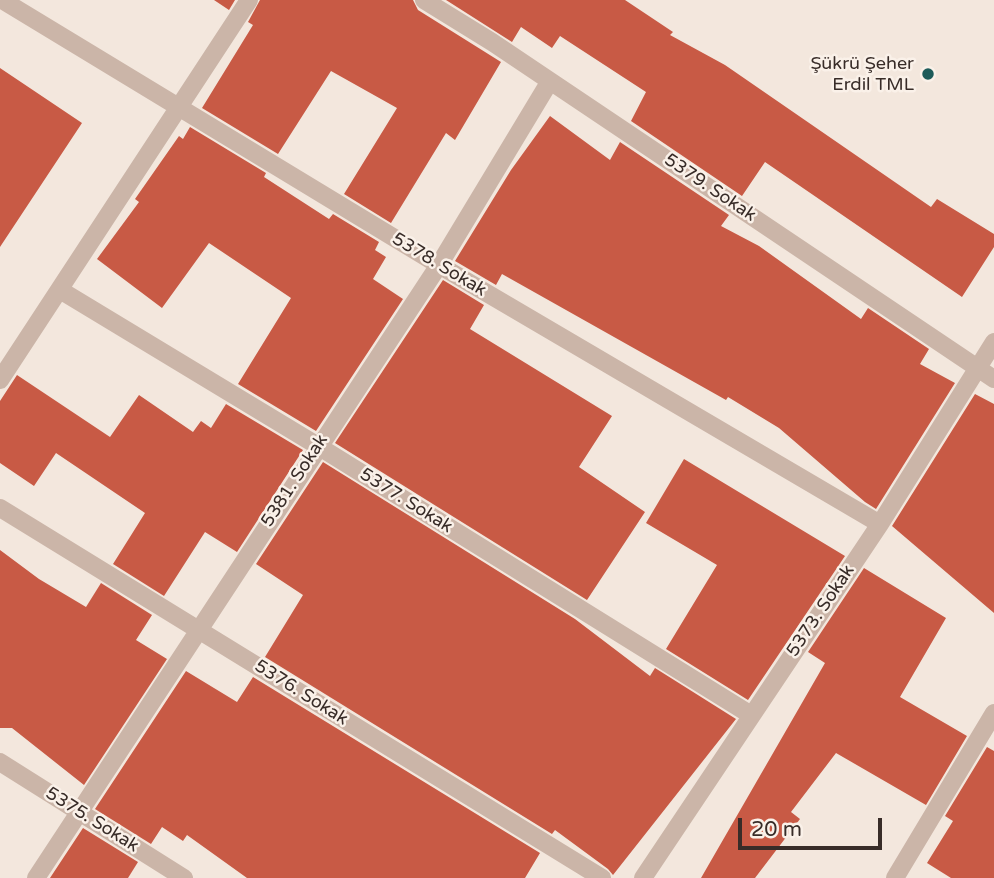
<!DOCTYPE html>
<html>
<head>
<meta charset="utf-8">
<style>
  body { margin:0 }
  #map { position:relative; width:994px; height:878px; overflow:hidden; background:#f3e7dd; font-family:"Varela Round",sans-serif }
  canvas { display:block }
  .scale { position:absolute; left:738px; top:818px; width:144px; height:32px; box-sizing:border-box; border:4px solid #382c28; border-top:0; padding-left:9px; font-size:21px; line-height:24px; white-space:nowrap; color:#382c28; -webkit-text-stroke:5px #faf1e9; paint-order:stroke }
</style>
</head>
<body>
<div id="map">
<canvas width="994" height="878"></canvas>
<div class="scale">20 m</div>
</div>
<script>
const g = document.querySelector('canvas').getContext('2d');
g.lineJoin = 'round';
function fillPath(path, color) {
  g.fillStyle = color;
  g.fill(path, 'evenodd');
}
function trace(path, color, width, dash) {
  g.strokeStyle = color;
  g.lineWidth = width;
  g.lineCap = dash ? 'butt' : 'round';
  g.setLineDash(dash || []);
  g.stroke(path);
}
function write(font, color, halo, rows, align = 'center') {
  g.font = font + ' "Varela Round",sans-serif';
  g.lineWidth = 5;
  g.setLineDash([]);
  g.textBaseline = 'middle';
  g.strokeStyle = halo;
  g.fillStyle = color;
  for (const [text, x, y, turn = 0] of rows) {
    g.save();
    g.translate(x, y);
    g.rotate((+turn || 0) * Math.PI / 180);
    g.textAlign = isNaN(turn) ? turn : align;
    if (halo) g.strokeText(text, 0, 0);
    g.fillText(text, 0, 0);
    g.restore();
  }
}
fillPath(new Path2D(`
  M214 0H235L229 10Z
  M260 0H413L418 10 501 62 455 140 446 133 391 223 344 194 397 108 331 71 278 154 202 108 253 25 248 22Z
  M446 0H625L673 32 670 35 725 65 931 207 937 199 994 234V247L962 297 765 162 742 196 631 121 646 92 560 36 552 48 521 27 512 42Z
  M0 68 82 123 0 247Z
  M550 116 610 160 620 142 729 215 721 226 759 246 861 319 868 308 929 349 920 364 955 383 876 509 865 502 779 428 728 397 726 400 502 274 496 285 455 261 511 170Z
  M190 127 266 173 264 177 329 219 333 214 379 242 375 250 386 257 373 279 403 299 316 431 238 384 291 298 209 243 162 308 97 259 139 202 135 199 179 136 183 139Z
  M443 280 484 305 470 329 612 416 579 467 645 512 587 600 335 443Z
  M17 375 110 437 139 395 193 432 201 421 211 428 226 404 303 450 237 552 205 532 164 596 113 564 145 513 56 453 34 486 0 463V401Z
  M975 394 994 404V613L892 526Z
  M684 459 845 556 748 700 666 649 717 565 646 523Z
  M323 462 575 619 650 676 655 668 736 719 613 875 608 869 555 830 552 834 265 657 303 595 256 564Z
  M0 550 39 579 86 607 101 583 152 615 136 640 167 659 84 785 12 728H0Z
  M864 568 946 618 900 697 967 736 926 805 836 753 791 812 800 819 755 878H701L825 663 808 652Z
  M186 671 237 702 253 677 540 853 525 878H247L187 835 183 841 162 827 151 844 95 809Z
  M987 747 994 751V878H951L927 863 953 821 945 816Z
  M83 828 138 862 128 878H50Z`), '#c85a45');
trace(new Path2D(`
  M2 0 439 265 880 524
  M424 0 492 42 994 379
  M60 290 318 446 751 715
  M0 380 249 0
  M0 508 602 878
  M0 762 184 878
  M36 878 439 265 550 81
  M643 878 880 524 994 342
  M895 878 994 713`), '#cbb5a8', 18);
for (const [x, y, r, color] of [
  [928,74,7,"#1d5b59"]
]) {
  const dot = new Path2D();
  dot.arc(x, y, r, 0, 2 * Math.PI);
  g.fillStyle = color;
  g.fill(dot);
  trace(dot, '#faf1e9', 2.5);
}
write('18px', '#382c28', '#faf1e9', [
  ["Şükrü Şeher",914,64],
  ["Erdil TML",914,85]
], 'right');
write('18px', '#382c28', '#faf1e9', [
  ["5379. Sokak",710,188,34],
  ["5378. Sokak",439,265,31],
  ["5381. Sokak",295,481,-57],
  ["5377. Sokak",406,501,32],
  ["5373. Sokak",821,611,-56],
  ["5376. Sokak",301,693,32],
  ["5375. Sokak",92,820,32]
]);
</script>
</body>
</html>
